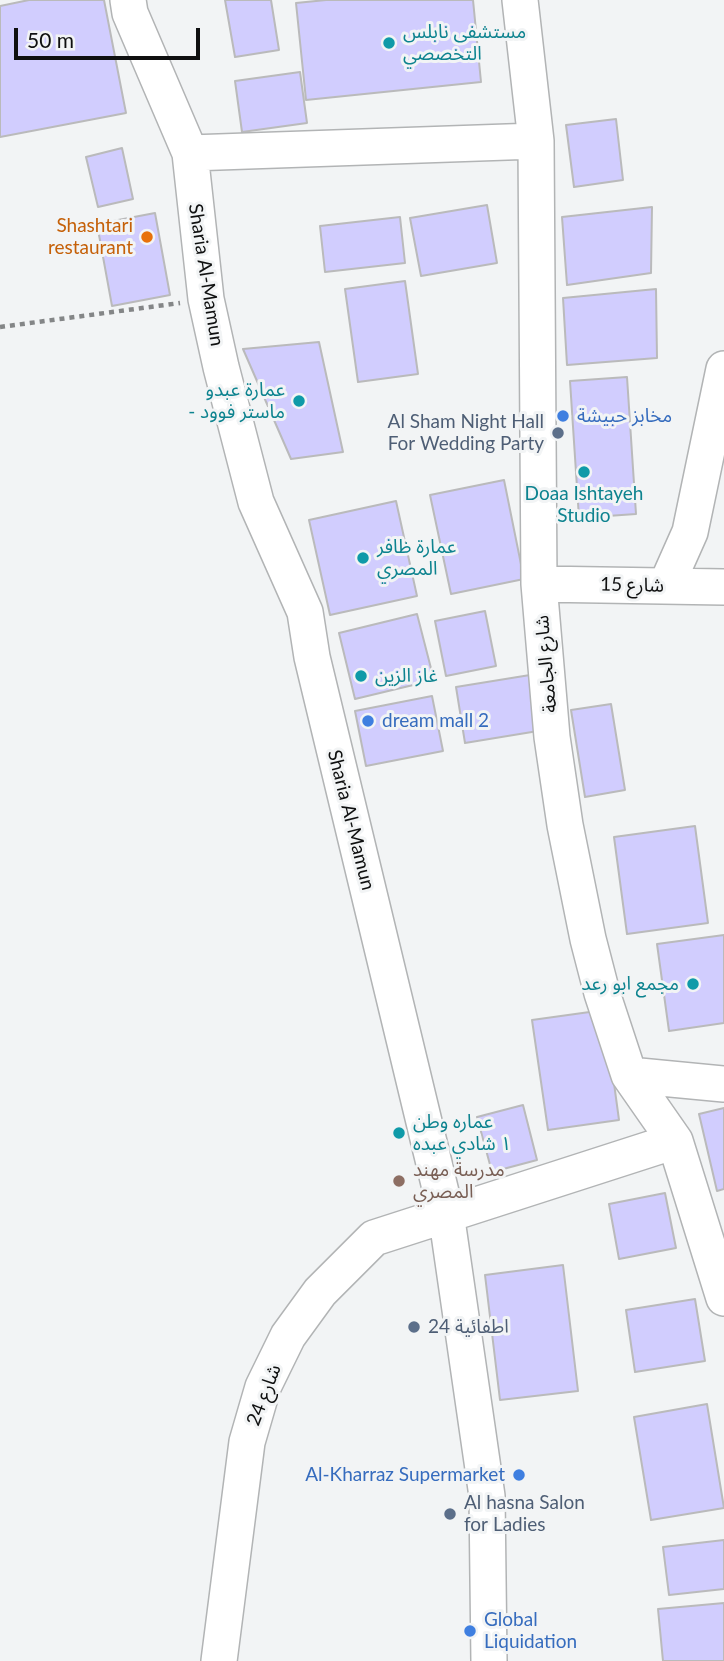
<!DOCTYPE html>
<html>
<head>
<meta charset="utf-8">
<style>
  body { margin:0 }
  #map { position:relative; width:724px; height:1661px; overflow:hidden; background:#f2f4f5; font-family:Lato,sans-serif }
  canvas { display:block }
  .scale { position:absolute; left:14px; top:28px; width:186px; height:32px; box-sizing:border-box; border:4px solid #0f1010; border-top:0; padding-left:9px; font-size:21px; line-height:24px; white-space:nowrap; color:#0f1010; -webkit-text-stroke:5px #f2f4f5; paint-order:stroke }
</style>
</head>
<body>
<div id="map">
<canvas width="724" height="1661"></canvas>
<div class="scale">50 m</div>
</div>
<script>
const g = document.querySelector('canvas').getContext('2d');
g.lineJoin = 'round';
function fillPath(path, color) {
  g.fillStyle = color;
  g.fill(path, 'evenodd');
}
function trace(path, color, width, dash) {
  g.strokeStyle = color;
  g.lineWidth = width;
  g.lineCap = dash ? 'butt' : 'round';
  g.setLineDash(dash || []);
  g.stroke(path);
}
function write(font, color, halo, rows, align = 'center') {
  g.font = font + ' Lato,"Noto Sans Arabic",sans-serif';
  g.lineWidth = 6;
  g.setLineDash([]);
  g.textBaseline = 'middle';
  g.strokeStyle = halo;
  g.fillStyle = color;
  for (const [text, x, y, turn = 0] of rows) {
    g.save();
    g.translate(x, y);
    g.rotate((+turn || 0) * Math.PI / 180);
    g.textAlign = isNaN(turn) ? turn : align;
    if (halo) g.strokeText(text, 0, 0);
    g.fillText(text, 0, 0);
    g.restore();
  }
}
const building = new Path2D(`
  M29 0H104L126 113 0 137V6Z
  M225 0H271L279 50 235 57Z
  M326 0H473L481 82 306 100 296 3Z
  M300 72 307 123 242 132 235 81Z
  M616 119 623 180 574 187 566 125Z
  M122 148 133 199 98 207 86 157Z
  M487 205 497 263 421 276 410 218Z
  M652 207 651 273 567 285 562 217Z
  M155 213 170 295 112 306 97 224Z
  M400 217 405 263 325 272 320 226Z
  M405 281 418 374 358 382 345 289Z
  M656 289 657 358 567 365 563 298Z
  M319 342 343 452 291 459 243 349Z
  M627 377 636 514 579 518 570 381Z
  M504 480 524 579 451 594 430 495Z
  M396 501 417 596 330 615 309 520Z
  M485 611 496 666 446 676 435 621Z
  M417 614 434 680 355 699 339 633Z
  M530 675 538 731 465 743 456 687Z
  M432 696 443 751 366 766 355 711Z
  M611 704 625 790 585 797 571 710Z
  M695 826 708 923 627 934 614 837Z
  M724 935V1023L669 1031 657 944Z
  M604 1010 619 1120 548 1130 532 1020Z
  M523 1105 537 1160 492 1172 477 1117Z
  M724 1108V1189L717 1191 699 1114Z
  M665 1193 676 1248 619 1259 609 1204Z
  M563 1265 578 1391 500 1400 485 1275Z
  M695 1299 705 1361 635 1372 626 1310Z
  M707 1404 724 1508 651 1520 634 1417Z
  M724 1540V1589L669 1595 663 1547Z
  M724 1603V1661H663L658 1609Z`);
fillPath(building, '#d1cdfe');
trace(building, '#bababb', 2);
const minor = new Path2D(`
  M128 0 130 13 190 153 206 299 221 367 256 502 305 612 312 657 446 1213 487 1496 489 1661
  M520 0 536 141 539 584 552 737 565 825 588 939 602 993 629 1075 675 1141 724 1298
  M190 153 536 141
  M539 584 724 587
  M666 586 690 532 724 369
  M629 1075 724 1084
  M219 1661 247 1442 263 1387 288 1336 320 1292 374 1238 675 1141`);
trace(minor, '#b2b4b5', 38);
trace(new Path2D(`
  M0 327 180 303`), '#848687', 4.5, [5, 5]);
trace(minor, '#fff', 35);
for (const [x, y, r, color] of [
  [389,43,7,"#0f9aa8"],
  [147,237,7,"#e8710a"],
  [299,401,7,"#0f9aa8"],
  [563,416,7,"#3f7fe0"],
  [558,433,7,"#5c6f8a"],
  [584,472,7,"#0f9aa8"],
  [363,558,7,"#0f9aa8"],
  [361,676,7,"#0f9aa8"],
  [368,721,7,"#3f7fe0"],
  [693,984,7,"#0f9aa8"],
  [399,1133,7,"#0f9aa8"],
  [399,1181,7,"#8d6e63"],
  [414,1327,7,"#5c6f8a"],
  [519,1475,7,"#3f7fe0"],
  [450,1514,7,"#5c6f8a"],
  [470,1631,7,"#3f7fe0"]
]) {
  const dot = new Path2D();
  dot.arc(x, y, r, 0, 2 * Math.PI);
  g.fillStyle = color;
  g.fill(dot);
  trace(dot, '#f2f4f5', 2.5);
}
write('19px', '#0d838f', '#f2f4f5', [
  ["مستشفى نابلس",403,32],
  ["التخصصي",403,54],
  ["عمارة عبدو",285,390,"right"],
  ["- ماستر فوود",285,412,"right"],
  ["Doaa Ishtayeh",584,494,"center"],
  ["Studio",584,516,"center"],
  ["عمارة ظافر",377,547],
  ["المصري",377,569],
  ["غاز الزين",375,676],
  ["مجمع ابو رعد",679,984,"right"],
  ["عماره وطن",413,1122],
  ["١ شادي عبده",413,1144]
], 'left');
write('19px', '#c56008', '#f2f4f5', [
  ["Shashtari",133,226],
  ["restaurant",133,248]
], 'right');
write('19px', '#0f1010', '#f2f4f5', [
  ["Sharia Al-Mamun",206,275,81],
  ["شارع 15",632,585,1],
  ["شارع الجامعة",546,664,-95],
  ["Sharia Al-Mamun",351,820,76],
  ["شارع 24",264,1395,-69]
]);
write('19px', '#366cbe', '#f2f4f5', [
  ["مخابز حبيشة",577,416],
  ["dream mall 2",382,721],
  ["Al-Kharraz Supermarket",505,1475,"right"],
  ["Global",484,1620],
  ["Liquidation",484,1642]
], 'left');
write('19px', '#4e5e75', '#f2f4f5', [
  ["Al Sham Night Hall",544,422,"right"],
  ["For Wedding Party",544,444,"right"],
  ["اطفائية 24",428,1327],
  ["Al hasna Salon",464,1503],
  ["for Ladies",464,1525]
], 'left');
write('19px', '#785e54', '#f2f4f5', [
  ["مدرسة مهند",413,1170],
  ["المصري",413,1192]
], 'left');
</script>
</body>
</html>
